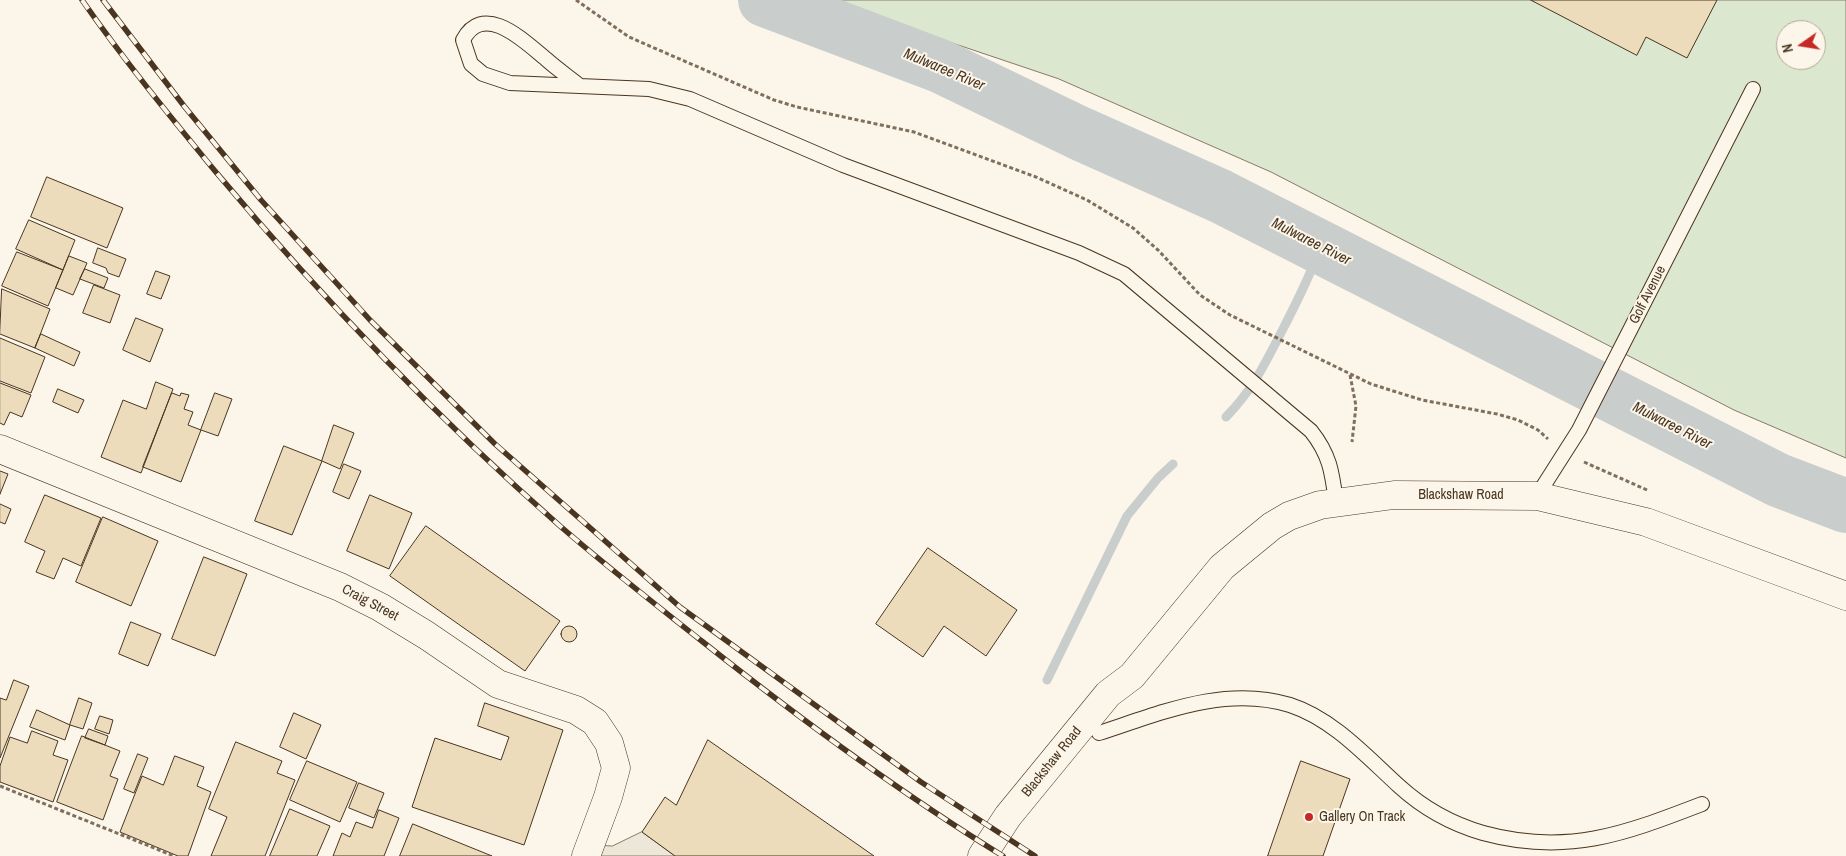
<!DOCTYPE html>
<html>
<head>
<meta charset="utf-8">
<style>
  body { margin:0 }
  #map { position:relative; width:1846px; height:856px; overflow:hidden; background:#fbf6e9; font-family:"Archivo Narrow",sans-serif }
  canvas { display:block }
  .north { position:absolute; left:1776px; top:20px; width:50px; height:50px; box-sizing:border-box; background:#fbf6e9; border:1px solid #b4a999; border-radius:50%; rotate:257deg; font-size:14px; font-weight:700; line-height:20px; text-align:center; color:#4a3520 }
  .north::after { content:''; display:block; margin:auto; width:18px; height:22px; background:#c62828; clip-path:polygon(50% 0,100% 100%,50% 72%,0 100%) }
</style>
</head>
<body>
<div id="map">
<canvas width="1846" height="856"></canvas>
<div class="north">N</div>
</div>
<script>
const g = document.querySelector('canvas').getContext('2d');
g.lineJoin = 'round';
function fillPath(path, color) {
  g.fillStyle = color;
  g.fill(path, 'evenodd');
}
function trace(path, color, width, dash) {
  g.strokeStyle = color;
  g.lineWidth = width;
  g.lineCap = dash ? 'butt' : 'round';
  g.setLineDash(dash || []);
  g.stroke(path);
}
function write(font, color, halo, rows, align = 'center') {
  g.font = font + ' "Archivo Narrow",sans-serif';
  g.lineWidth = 4;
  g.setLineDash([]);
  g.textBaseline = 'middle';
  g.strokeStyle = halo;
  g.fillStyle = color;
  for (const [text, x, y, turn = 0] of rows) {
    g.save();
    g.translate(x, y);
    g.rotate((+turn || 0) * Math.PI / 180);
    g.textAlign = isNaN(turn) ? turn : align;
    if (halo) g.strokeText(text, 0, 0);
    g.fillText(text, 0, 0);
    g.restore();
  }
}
const green = new Path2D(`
  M825 0H1846V458L1734 410 1271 172 1059 79ZM1786 30H1816V60H1786Z`);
fillPath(green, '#dce7d0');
trace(green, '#887966', 1);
const parking = new Path2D(`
  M642 832 675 856H586L590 845 612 846Z`);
fillPath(parking, '#ede7d9');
trace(parking, '#887966', 1);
trace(new Path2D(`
  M1226 417C1255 387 1265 363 1284 327 1297 301 1311 275 1320 247
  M1047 680 1127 516 1158 478 1173 464`), '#c9cecd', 9);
trace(new Path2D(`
  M765 0 940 66 1079 133 1220 196 1778 480 1846 506`), '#c9cecd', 54);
const building = new Path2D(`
  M1531 0H1717L1687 58 1646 37 1637 55Z
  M47 177 123 208 107 248 31 217Z
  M29 220 75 240 63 270 16 249Z
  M98 248 126 259 119 277 108 273 106 268 93 263Z
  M17 252 63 270 48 306 2 286Z
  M69 256 87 263 73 295 56 288Z
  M85 269 108 278 104 288 80 279Z
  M156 271 170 276 161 299 147 294Z
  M94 285 120 295 110 323 83 313Z
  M2 289 50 309 35 348 0 334Z
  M136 318 163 329 150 362 123 350Z
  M41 334 80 352 74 366 35 348Z
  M0 338 45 357 31 393 0 381Z
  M156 382 173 389 141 473 101 457 123 400 146 409Z
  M0 383 31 395 22 417 10 412 4 425 0 423Z
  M58 389 84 400 78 413 53 402Z
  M172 393 180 396 181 393 189 395 184 409 193 412 188 425 201 430 181 482 143 467Z
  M215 393 232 399 218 436 201 430Z
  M334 425 354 433 340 469 322 461Z
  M284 446 322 461 292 535 255 521Z
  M344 464 361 471 349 499 333 492Z
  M0 471 8 474 0 494Z
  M45 495 101 518 81 566 63 558 54 579 36 572 45 551 25 542Z
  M370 495 412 513 389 569 347 551Z
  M0 504 11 509 5 524 0 522Z
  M103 517 158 541 131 606 76 582Z
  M426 526 560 621 525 671 390 576Z
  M928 548 1017 610 986 656 944 626 923 657 876 624Z
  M204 557 247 574 215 656 172 639Z
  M131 622 161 634 148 666 119 654Z
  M561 634a8 8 0 1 1 16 0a8 8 0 1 1-16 0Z
  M14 680 29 686 0 758V698L6 700Z
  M79 698 92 703 83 729 70 725Z
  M485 703 563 730 524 845 412 807 435 738 501 760 509 737 478 726Z
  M37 710 70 725 65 740 30 727Z
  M294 713 321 725 306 759 280 747Z
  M100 716 113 720 109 734 95 729Z
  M89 729 108 736 105 745 85 738Z
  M32 731 58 741 53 755 68 760 53 802 0 782V766L10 737 27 743Z
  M82 736 120 751 110 776 118 779 103 820 57 802Z
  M708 740 874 856H675L642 832 665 797 676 805Z
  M236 742 282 761 277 773 295 780 265 856H211L227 817 209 809Z
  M138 754 148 758 134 793 124 789Z
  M175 756 204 767 197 786 211 792 188 856H178L120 832 142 776 163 785Z
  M307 761 357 782 340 822 290 800Z
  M1301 761 1350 779 1323 856H1268Z
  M359 783 384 793 374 818 349 808Z
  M290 809 330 826 317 856H270Z
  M379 810 399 818 384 856H333L342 833 350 837 356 822 372 828Z
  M413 824 492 856H400Z`);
fillPath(building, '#ecdcbc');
trace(building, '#4a3520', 1);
const service = new Path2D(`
  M580 86C569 77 557 69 546 59 526 43 484 0 463 40L471 64 483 74 510 83 649 89 690 99 843 165 1079 253 1124 274 1311 431C1330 455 1332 472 1336 502
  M1537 496 1579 430 1753 89
  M1099 733C1161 713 1225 685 1290 705 1333 719 1366 756 1399 786 1423 808 1452 824 1483 833 1567 856 1624 834 1702 804`);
const minor = new Path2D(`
  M0 449 340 587 380 607 426 635 498 684 576 710 595 722 609 743 616 768 608 797 586 856
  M982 856 1008 816 1108 694 1132 676 1222 567 1272 526 1289 516 1320 505 1394 495 1537 496 1646 522 1846 596`);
trace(service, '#4a3520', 16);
trace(minor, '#4a3520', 29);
trace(new Path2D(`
  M576 0 629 37 774 100 797 107 914 132 1036 177 1087 200 1133 228 1158 250 1200 295 1230 315 1371 384 1422 400 1497 414 1518 420 1538 430 1548 439
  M1350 375 1356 406 1352 442
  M1584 462 1647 490
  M0 786 174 856`), '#7f6f5c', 3, [4, 2.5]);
trace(service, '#fbf6e9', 14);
trace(minor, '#fbf6e9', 28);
const rail = new Path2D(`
  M82 0C123 59 169 115 215 171 321 297 436 417 560 526 606 566 655 604 703 642 799 718 899 792 1003 856
  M103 0 184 106 261 200 370 320 495 444 680 607 921 782 1035 856`);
trace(rail, '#4a3520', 5.5);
trace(rail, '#fbf6e9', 4, [11]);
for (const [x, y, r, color] of [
  [1309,817,5,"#c62828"]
]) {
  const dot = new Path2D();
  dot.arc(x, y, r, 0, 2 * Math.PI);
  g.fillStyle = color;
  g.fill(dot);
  trace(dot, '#fbf6e9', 2);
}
write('14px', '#4a3520', '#fbf6e9', [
  ["Golf Avenue",1648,295,-63],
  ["Blackshaw Road",1461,495],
  ["Craig Street",370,603,28],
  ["Blackshaw Road",1052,762,-51]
]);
write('14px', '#4a3520', '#fbf6e9', [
  ["Gallery On Track",1319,817]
], 'left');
write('italic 15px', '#4a3520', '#fbf6e9', [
  ["Mulwaree River",944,70,23],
  ["Mulwaree River",1311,242,27],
  ["Mulwaree River",1672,426,27]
]);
</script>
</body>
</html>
